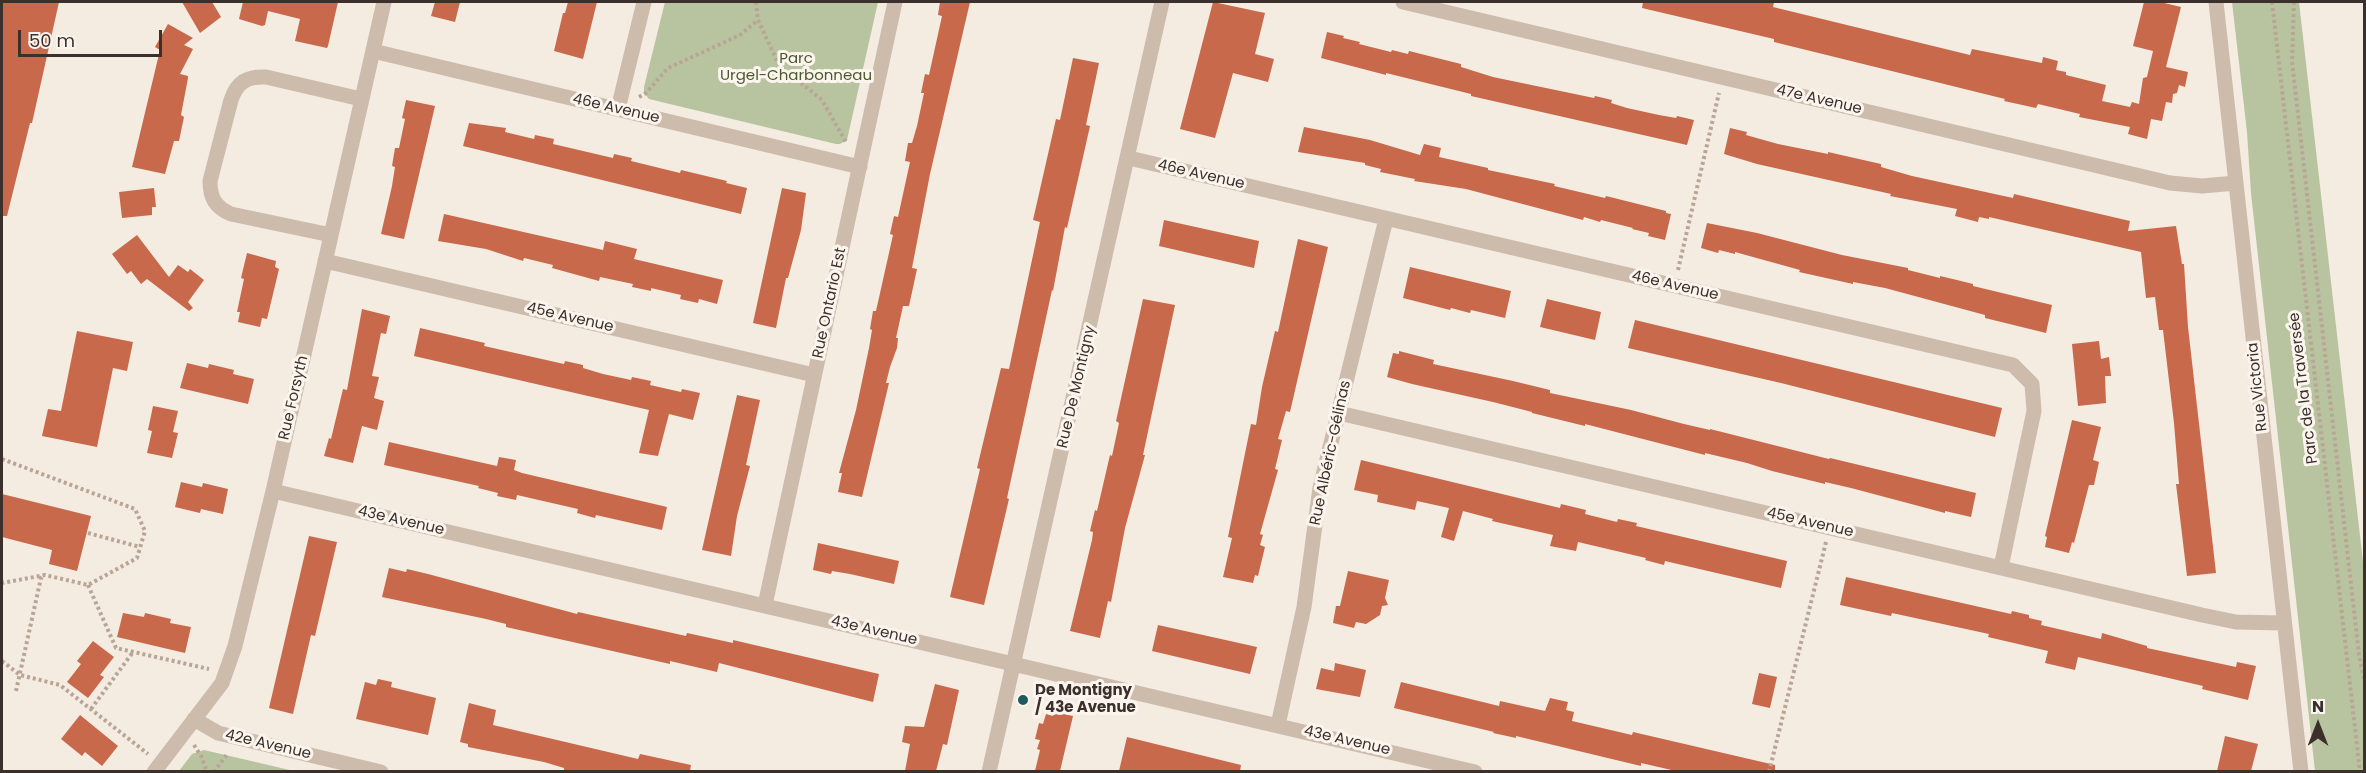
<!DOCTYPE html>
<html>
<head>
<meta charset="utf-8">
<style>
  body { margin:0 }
  #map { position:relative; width:2366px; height:773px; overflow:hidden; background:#f4ebe1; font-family:Poppins,sans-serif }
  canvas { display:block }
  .frame { position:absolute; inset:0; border:3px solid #3b302b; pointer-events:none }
  .north { position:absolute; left:2288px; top:695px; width:60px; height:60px; -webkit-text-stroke:4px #fbf5ee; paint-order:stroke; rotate:0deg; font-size:16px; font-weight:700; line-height:24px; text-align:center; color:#3b302b }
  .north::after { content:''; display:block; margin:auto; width:21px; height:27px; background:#3b302b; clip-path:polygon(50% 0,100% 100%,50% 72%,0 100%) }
  .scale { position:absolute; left:18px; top:30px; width:144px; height:27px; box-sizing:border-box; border:3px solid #3b302b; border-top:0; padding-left:8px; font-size:18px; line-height:21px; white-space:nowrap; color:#3b302b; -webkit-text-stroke:4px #fbf5ee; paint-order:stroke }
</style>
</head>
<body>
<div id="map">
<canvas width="2366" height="773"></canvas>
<div class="frame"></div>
<div class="north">N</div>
<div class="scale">50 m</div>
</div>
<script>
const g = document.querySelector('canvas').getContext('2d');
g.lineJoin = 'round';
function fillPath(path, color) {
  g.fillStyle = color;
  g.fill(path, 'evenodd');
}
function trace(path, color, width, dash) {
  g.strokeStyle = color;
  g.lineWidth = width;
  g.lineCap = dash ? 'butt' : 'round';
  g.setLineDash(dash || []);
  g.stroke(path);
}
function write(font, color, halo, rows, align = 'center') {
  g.font = font + ' Poppins,sans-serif';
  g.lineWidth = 6;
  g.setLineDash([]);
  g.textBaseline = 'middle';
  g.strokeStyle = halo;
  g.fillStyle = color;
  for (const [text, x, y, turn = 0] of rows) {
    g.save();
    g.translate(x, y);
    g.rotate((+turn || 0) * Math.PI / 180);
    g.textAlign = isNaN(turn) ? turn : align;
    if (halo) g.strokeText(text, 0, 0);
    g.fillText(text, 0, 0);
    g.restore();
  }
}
fillPath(new Path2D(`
  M665 2H878L847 140 840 144H836L649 99 644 93V87Z
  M2232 2H2299L2364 571V771H2315L2251 193 2247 132Z
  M204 750 294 771H179L192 754Z`), '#b8c4a0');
fillPath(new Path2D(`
  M2 2H59L32 123H30L7 216H2Z
  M182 2H212L221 17 200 33Z
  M243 2H338L328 46 327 48 295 41 300 19 268 11 265 25 262 26 239 19Z
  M435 2H460L455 22 431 16Z
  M568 2H597L583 59 554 51 563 13H565Z
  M940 2H970L930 174 912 268 917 269 909 306H903L896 338H898L897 348 890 367 886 383H889L862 497 838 492 842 473H839L856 410 869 348 872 330 870 329 873 311H876L893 235 890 234 894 216 898 217 910 162 905 161 908 143H912L917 126 924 93H921L925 74 929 75 942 16 938 15Z
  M1213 2 1265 13 1255 54 1274 59 1268 82 1233 73 1215 138 1180 129Z
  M1643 2H1774L1773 7 1970 55 1972 49 2042 63 2043 57 2058 61 2056 70 2066 72V75L2106 85 2102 101 2130 107 2132 102 2139 104 2143 78 2147 77 2153 51 2133 46 2144 2H2160L2181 7 2166 67 2188 72 2185 87 2179 85 2177 93 2173 94 2172 103 2166 102 2162 121 2151 119 2147 139 2128 134 2130 127 2079 117 2080 114 2038 104 2036 108 2004 101 2005 99 1774 42V39L1642 8Z
  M168 24 193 38 184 45 193 49 180 74 188 76V78L181 115 184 117 179 141H174L165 174 132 167 160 50 155 47Z
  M1327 32 1344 36 1343 38 1360 42 1359 44 1391 52 1392 50 1408 54 1409 51 1461 64V67L1493 77 1594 98 1595 96 1612 100 1611 103 1627 108 1659 115 1676 118 1677 116 1694 120 1687 145 1471 96V94L1386 73V75L1321 58Z
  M1073 58 1099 63 1086 125 1090 126 1067 228 1065 227 1053 291 1052 290 1007 498 1009 499 984 605 950 597 980 469 977 468 1001 368 1009 369 1040 222 1033 220 1056 119 1060 120Z
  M406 100 435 106 404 239 381 234 392 186 395 167 392 166 395 148H399L405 119 402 118Z
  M469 123 506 128 505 132 534 139 535 135 554 139 553 144 613 158 614 154 632 158 631 161 680 173 681 170 727 181 726 183 747 188 741 214 463 146Z
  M1304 127 1370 140 1420 155 1424 144 1441 148 1439 157 1488 168V170L1555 184 1554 186 1605 198 1606 196 1666 211V213L1671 214 1665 240 1648 236 1649 233 1632 229 1633 228 1601 220 1600 222 1584 217 1583 220 1466 189 1414 181 1415 179 1380 172 1381 169 1365 165V163L1298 152Z
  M1730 128 1747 132 1746 135 1778 144 1828 154V152L1881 164V167L1912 176 2013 198 2014 194 2130 221 2128 231 2176 226 2182 264H2184L2188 327 2216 573 2187 576 2176 484H2179L2174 423 2163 330H2159L2155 297 2146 298 2141 252 1989 217V219L1979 217 1978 222 1955 216 1957 209 1890 196 1891 194 1757 164 1724 154Z
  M154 188 156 207H152V215L122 218 119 192Z
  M782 188 806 193 801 230 788 278H786L776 328 753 323Z
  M444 214 603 250 605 241 637 249 634 259 723 280 717 304 699 299 698 303 680 299 681 295 651 288V291L632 287 633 284 600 277 599 281 552 268 553 265 524 258 523 261 486 249 438 241Z
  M1164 220 1259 241 1254 268 1159 246Z
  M1707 223 1757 233 1842 255 1908 268V270L1940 278V276L1957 280 1973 284V286L2052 305 2046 333 1985 318V315L1885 288 1853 282V284L1799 272 1800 270 1735 252V254L1719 250 1718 253 1701 248Z
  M137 235 169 277 178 265 188 272 190 269 204 280 188 302 193 308 189 311 147 279 141 284 131 271 127 274 112 254Z
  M1298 239 1328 247 1290 412 1286 411 1278 439 1282 440 1275 469 1278 470 1260 534 1263 535 1260 545 1265 547 1258 576 1255 575 1253 583 1223 577 1232 538 1228 537 1251 424 1256 425 1262 387 1275 331 1278 332Z
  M247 253 276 261 275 267 279 269 267 319 262 318 260 327 238 322 240 312H237L244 279 241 278Z
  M1410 267 1511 291 1505 318 1471 310 1470 313 1451 308 1450 310 1403 298Z
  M1143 299 1175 305 1143 455H1145L1125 528 1111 602 1108 601 1100 638 1070 631 1092 540 1093 532 1090 531 1095 510 1097 511 1110 455 1112 456 1119 423 1116 421Z
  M1547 299 1601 312 1595 340 1540 327Z
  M362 309 390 316 386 334 381 333 372 376 379 377 374 398 384 401 377 430 362 426 353 463 324 456 329 438 331 439 343 389 347 390Z
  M1635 320 2002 408 1995 437 1781 383 1628 348Z
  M420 328 485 343 484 346 564 364 565 361 583 365V368L603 374 631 380 632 377 651 381 650 385 681 392 682 389 700 393 693 420 669 414 658 456 639 453 649 410 414 356Z
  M77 331 133 342 127 371 113 368 97 447 42 436 48 409 61 411Z
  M2099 341 2101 359 2109 357 2111 376H2105L2106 403 2078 406 2072 344Z
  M1399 351 1434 360 1433 364 1513 381 1550 390V393L1631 410 1684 424 1710 430V429L1829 459 1830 458 1976 493 1971 517 1945 511V513L1851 488 1825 482V484L1772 471 1747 463 1705 453V455L1585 424V426L1532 413V412L1493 402 1412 384 1387 377 1393 353 1399 354Z
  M187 363 208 368 209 364 234 370 233 374 254 379 248 404 180 388Z
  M737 395 760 400 746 465 750 466 737 516 731 556 702 550Z
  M153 406 178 411 173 432 178 433 172 458 147 453 152 431 148 430Z
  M2072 420 2101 427 2093 460 2099 462 2094 485H2089L2074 543 2072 542 2069 553 2045 547 2047 537 2045 536Z
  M389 442 497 466 499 457 516 460 514 470 522 473 667 507 662 530 596 515 595 518 577 513 578 509 517 495 516 500 497 496 498 493 478 488 479 486 384 465Z
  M1361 460 1560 508 1561 504 1586 510 1585 514 1617 522 1618 519 1637 523 1636 526 1787 561 1781 588 1665 561 1664 565 1645 560 1646 558 1578 542 1576 551 1550 546 1553 535 1492 521 1493 519 1463 511 1454 541 1441 537 1449 508 1417 501 1415 510 1377 502 1378 495 1354 490Z
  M181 482 202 487 203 483 228 489 223 514 201 509 200 513 175 507Z
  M2 494 91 516 77 571 49 564 52 550 2 537Z
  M309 536 337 542 315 636 311 635 293 714 269 708Z
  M818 543 899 561 894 584 850 574 832 571 831 574 813 570Z
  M389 568 406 572 407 569 428 574 577 614 578 612 686 636 687 633 733 643V640L879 674 873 702 719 663 717 672 670 661V664L506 627V624L486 619 382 597Z
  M1348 571 1389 580 1385 598 1388 605 1382 606 1380 615 1366 624 1356 622 1354 628 1333 623 1336 606H1340Z
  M1846 577 2011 614 2012 611 2029 615V618L2042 621 2041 625 2101 639 2102 633 2147 646V648L2208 661 2236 667 2237 662 2256 666 2248 700 2202 689 2203 686 2078 657 2075 670 2045 663 2048 651 1988 637 1989 634 1892 613 1891 616 1840 605Z
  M123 613 144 617 145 613 171 619 170 623 191 627 185 653 117 637Z
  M1158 625 1257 647 1250 674 1152 651Z
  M93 641 114 657 100 675 104 677 88 698 67 682 81 664 77 661Z
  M1335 663 1366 670 1360 697 1316 689 1321 668 1334 671Z
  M1759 673 1777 677 1770 708 1752 704Z
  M378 679 392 682 391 687 436 698 428 735 356 719 365 682 376 685Z
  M1401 682 1499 706 1500 701 1545 711 1550 698 1568 702 1566 710 1574 712 1572 721 1632 735 1633 732 1775 765V771H1676L1641 763V766L1516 736V738L1493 733 1494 732 1394 708Z
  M935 684 959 690 947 745 943 744 936 771H905L910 744 902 742 905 726 924 727Z
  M469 703 496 710 493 725 638 759 640 754 691 765 690 771H564V768L544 762 468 747V744L460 742Z
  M1054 712 1073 716 1060 771H1035L1040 750 1037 749 1040 740 1035 739 1039 723 1043 724 1046 714 1053 716Z
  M80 715 118 746 102 766 85 752 82 756 61 739Z
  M2225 736 2258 744 2251 771H2217Z
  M1127 737 1241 765 1240 771H1119Z`), '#c8694b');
trace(new Path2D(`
  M756 2 758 20
  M2272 2 2360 772
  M2294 2 2292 61 2359 655 2364 679
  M639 97 646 93 668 68 740 35 758 20 778 63 788 75 801 83 822 100 847 144
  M1678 270 1719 93
  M2 459 135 509 145 531 137 558 88 585 45 575 2 583
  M88 533 140 547
  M88 585 116 648 209 669
  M2 661 20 675 60 685 148 754
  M16 691 41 578 44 575
  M91 709 133 652
  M194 745 201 756 207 772
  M214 772 228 753
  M1769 772 1826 542`), '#b9a596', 4, [3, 3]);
trace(new Path2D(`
  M1403 2 2170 183 2202 186 2236 183
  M2216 2 2301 772
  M373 51 860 167
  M618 109 644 2
  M1129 158 2013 365 2032 384 2034 411 2001 567
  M331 235 231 214C215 207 210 198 210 181L231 100C237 82 247 76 266 77L361 99
  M325 261 814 375
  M1339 413 2202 615 2236 622 2283 623
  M273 491 1475 772
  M765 605 895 2
  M194 719 218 733 381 772
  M1278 725 1304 607 1320 488 1386 219
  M154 772 222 683 235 646 273 491 384 2
  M989 772 1162 2`), '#cdbbac', 15);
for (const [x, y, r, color] of [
  [1023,700,6,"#1f5a5e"]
]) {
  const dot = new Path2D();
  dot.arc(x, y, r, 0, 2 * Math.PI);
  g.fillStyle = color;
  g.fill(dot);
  trace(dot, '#fbf5ee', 2);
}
write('15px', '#4a5a2e', '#fbf5ee', [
  ["Parc",796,59],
  ["Urgel-Charbonneau",796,76]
]);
write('15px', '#3b302b', '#fbf5ee', [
  ["47e Avenue",1819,100,13],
  ["46e Avenue",616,109,13],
  ["46e Avenue",1201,175,13],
  ["46e Avenue",1675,286,13],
  ["Rue Ontario Est",830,303,-78],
  ["45e Avenue",570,318,13],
  ["Rue De Montigny",1077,387,-77],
  ["Rue Victoria",2258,387,-96],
  ["Parc de la Traversée",2304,388,-97],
  ["Rue Forsyth",294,398,-77],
  ["Rue Albéric-Gélinas",1331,453,-78],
  ["43e Avenue",401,521,13],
  ["45e Avenue",1810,523,13],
  ["43e Avenue",874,631,13],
  ["43e Avenue",1347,741,13],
  ["42e Avenue",268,745,13]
]);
write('bold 15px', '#3b302b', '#fbf5ee', [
  ["De Montigny",1035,691],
  ["/ 43e Avenue",1035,708]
], 'left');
</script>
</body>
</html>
